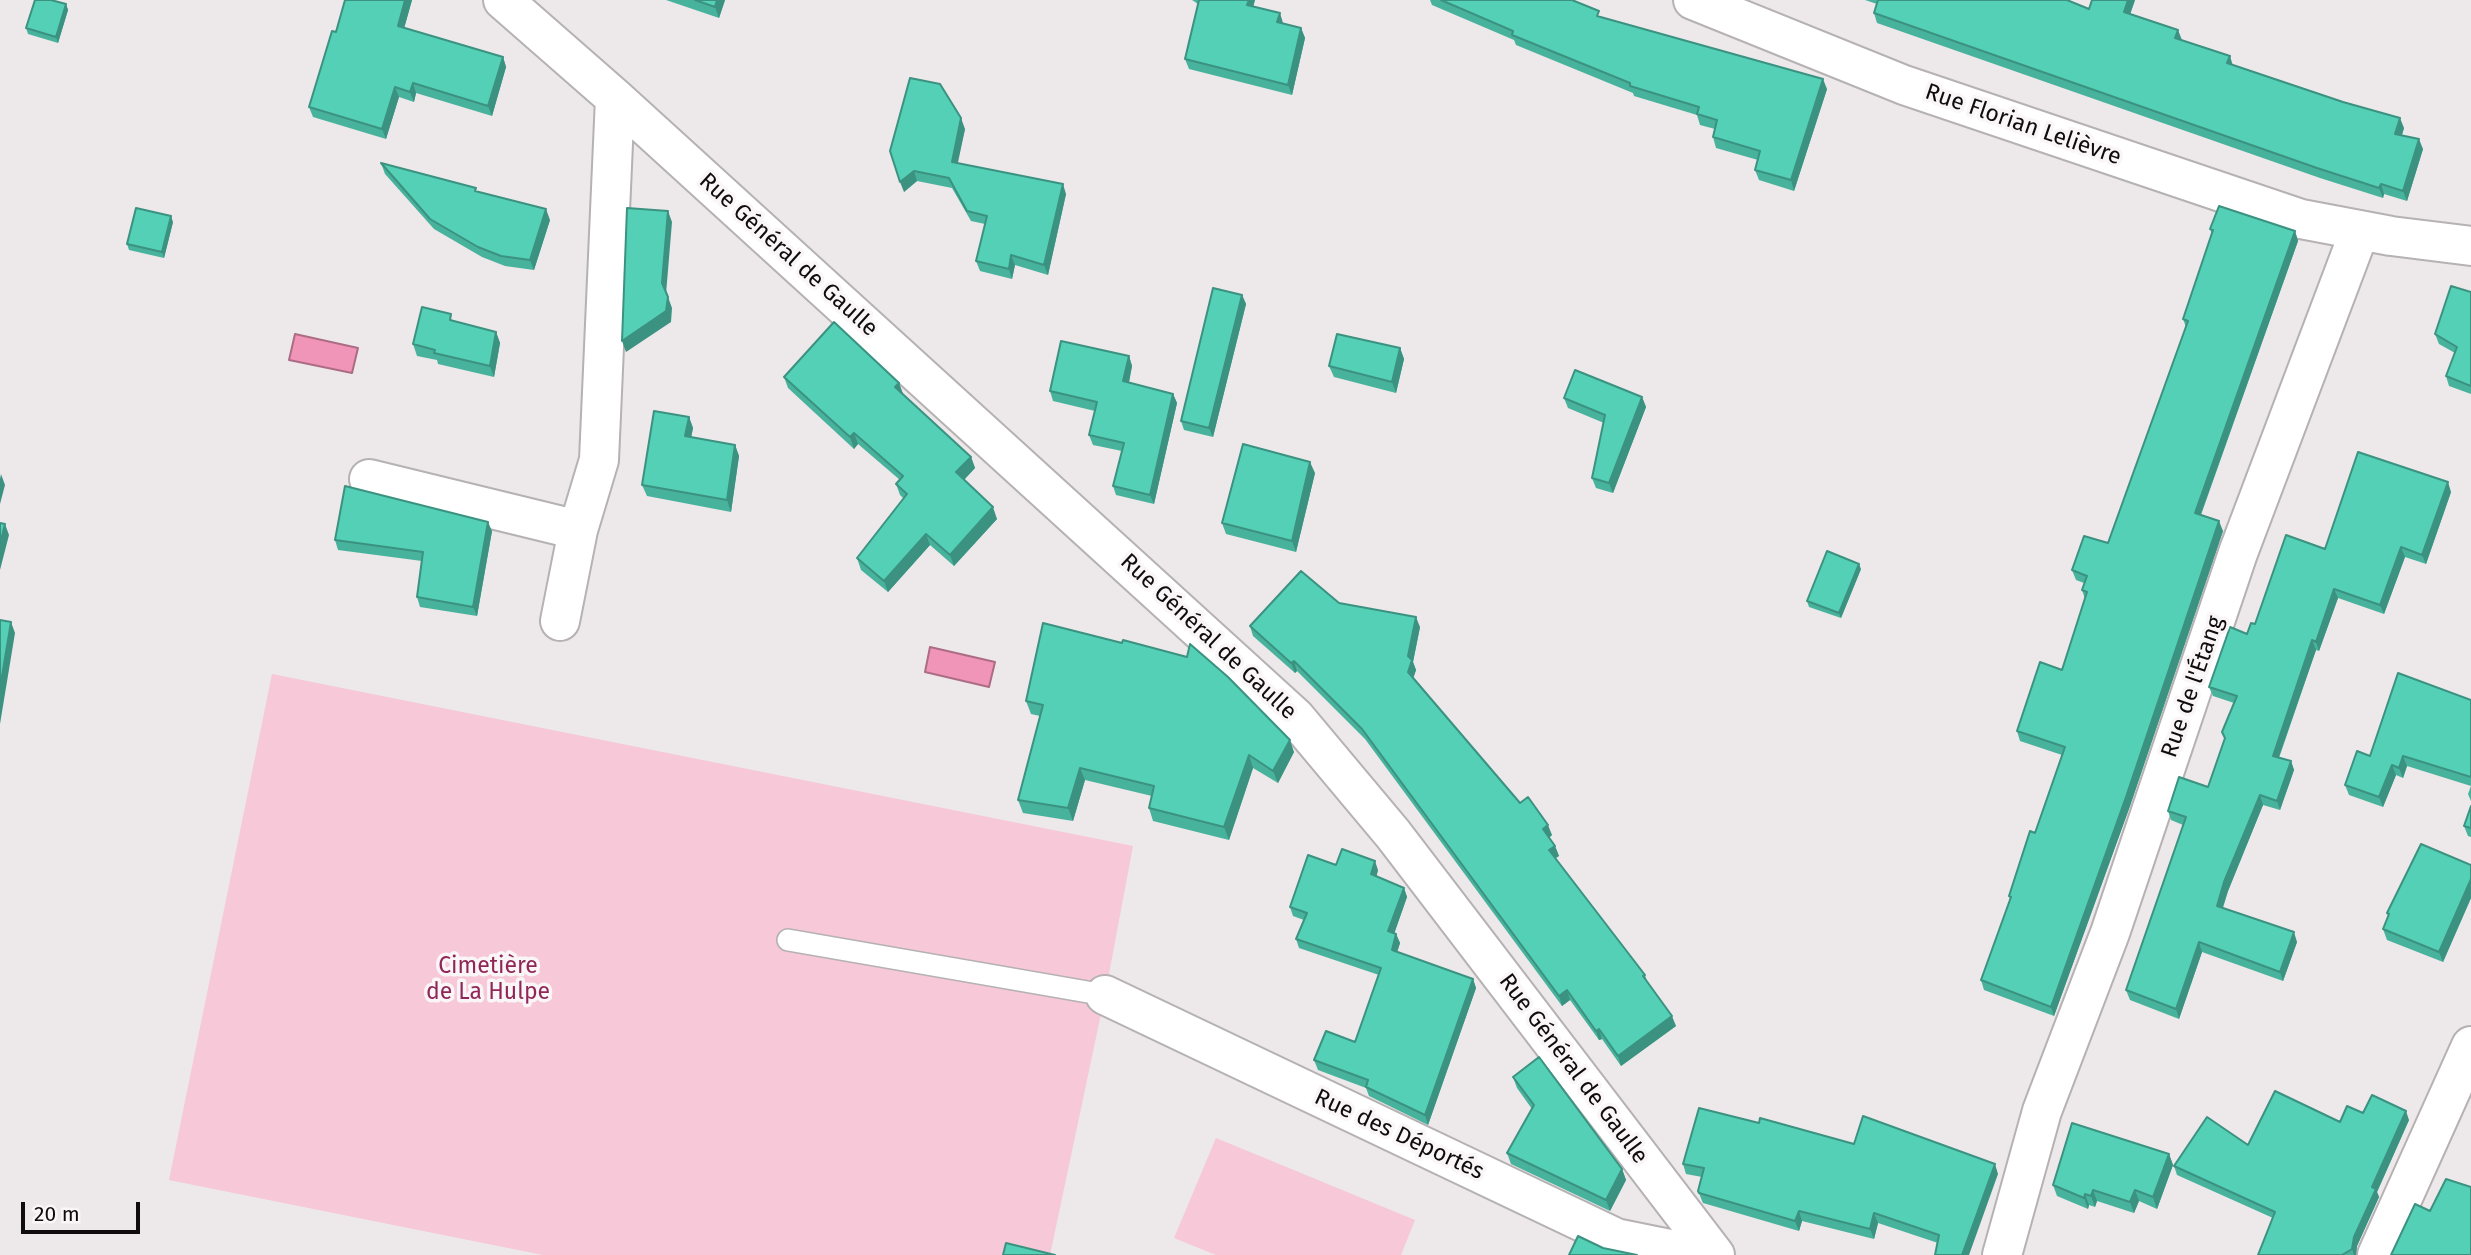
<!DOCTYPE html>
<html>
<head>
<meta charset="utf-8">
<style>
  body { margin:0 }
  #map { position:relative; width:2471px; height:1255px; overflow:hidden; background:#ede8e9; font-family:"Fira Sans",sans-serif }
  canvas { display:block }
  .scale { position:absolute; left:21px; top:1202px; width:119px; height:32px; box-sizing:border-box; border:4px solid #0e0c0c; border-top:0; padding-left:9px; font-size:21px; line-height:24px; white-space:nowrap; color:#0e0c0c; -webkit-text-stroke:5px #faf5f6; paint-order:stroke }
</style>
</head>
<body>
<div id="map">
<canvas width="2471" height="1255"></canvas>
<div class="scale">20 m</div>
</div>
<script>
const g = document.querySelector('canvas').getContext('2d');
g.lineJoin = 'round';
function fillPath(path, color) {
  g.fillStyle = color;
  g.fill(path, 'evenodd');
}
function trace(path, color, width, dash) {
  g.strokeStyle = color;
  g.lineWidth = width;
  g.lineCap = dash ? 'butt' : 'round';
  g.setLineDash(dash || []);
  g.stroke(path);
}
function write(font, color, halo, rows, align = 'center') {
  g.font = font + ' "Fira Sans",sans-serif';
  g.lineWidth = 7;
  g.setLineDash([]);
  g.textBaseline = 'middle';
  g.strokeStyle = halo;
  g.fillStyle = color;
  for (const [text, x, y, turn = 0] of rows) {
    g.save();
    g.translate(x, y);
    g.rotate((+turn || 0) * Math.PI / 180);
    g.textAlign = isNaN(turn) ? turn : align;
    if (halo) g.strokeText(text, 0, 0);
    g.fillText(text, 0, 0);
    g.restore();
  }
}
fillPath(new Path2D(`
  M272 674 1133 846 1105 995 1050 1255H543L169 1180Z
  M1216 1138 1415 1220 1401 1255H1216L1174 1238Z`), '#f6c8d8');
const water = new Path2D(`
  M295 334 358 348 352 373 289 360Z
  M930 647 995 662 989 687 925 672Z`);
fillPath(water, '#f095b7');
trace(water, '#ac6c84', 2);
const service = new Path2D(`
  M788 940 1105 995`);
const minor = new Path2D(`
  M503 0 615 98 1295 717 1393 834 1715 1255
  M1693 0 1904 85 2301 219 2391 236 2471 246
  M369 479 578 530
  M560 621 578 530 599 460 615 98
  M1105 995 1616 1238 1700 1255
  M2002 1255 2042 1111 2110 933 2238 553 2360 230
  M2377 1255 2471 1046`);
trace(service, '#b6b1b2', 24);
trace(minor, '#b6b1b2', 42);
trace(service, '#fff', 21);
trace(minor, '#fff', 38);
fillPath(new Path2D(`
  M345 0H412L404 28 503 57 506 67 492 116 416 93 414 102 399 97 386 139 313 117 309 107 336 32Z
  M666 0H725L719 18Z
  M1192 0H1255L1253 6 1283 23 1301 28 1305 38 1292 95 1189 69 1185 59 1198 4Z
  M1430 0H1572L1601 17 1827 89 1794 191 1759 180 1755 170 1758 160 1716 148 1713 137 1715 129 1700 125 1697 115 1634 96 1633 93 1516 45 1514 40 1432 5Z
  M1865 0H2067L2089 9 2135 0 2130 15 2233 65 2404 128 2402 135 2423 149 2407 201 2384 194 2383 198 2320 178 1877 23 1874 13 1877 4Z
  M66 4 68 10 58 43 28 34 26 28Z
  M910 78 965 129 957 163 1066 194 1048 275 1015 265 1012 279 980 271 976 261 985 224 971 221 952 188 917 181 904 192Z
  M381 163 477 192 550 220 534 270 505 266 482 257 434 229 385 174Z
  M173 222 164 258 129 250 127 244Z
  M2210 229 2295 231 2298 241 2201 515 2223 531 2130 806 2054 1016 1984 990 1981 980 2010 899 2009 896 2035 833 2062 755 2020 741 2017 731 2062 670 2085 599 2082 590 2084 583 2076 580 2072 570 2108 543 2186 327 2183 319 2212 234Z
  M2471 292V394L2449 386 2446 376 2455 353 2439 344 2435 334Z
  M1242 295 1246 304 1213 437 1184 430 1181 421Z
  M453 321 496 332 500 343 494 377 438 364 437 360 417 356 413 344Z
  M1400 348 1404 359 1396 393 1334 377 1329 366Z
  M1129 356 1132 366 1129 383 1173 394 1177 403 1154 504 1116 495 1113 486 1122 451 1093 445 1089 435 1095 411 1053 401 1050 391Z
  M784 377 899 383 903 394 971 457 975 468 964 480 997 519 954 566 930 545 888 592 861 570 857 558 904 499 900 495 896 484 900 480 858 444 854 449 788 388Z
  M1642 397 1646 407 1613 493 1596 488 1592 478 1604 423 1568 408 1564 398Z
  M689 417 693 428 691 437 735 445 739 456 731 512 647 496 642 485Z
  M1315 473 1296 552 1226 534 1222 523Z
  M2451 492 2426 564 2405 557 2384 614 2338 598 2319 651 2316 650 2279 758 2291 761 2294 770 2280 810 2263 805 2228 891 2223 908 2297 942 2283 981 2202 952 2179 1019 2130 1000 2126 990 2183 825 2171 820 2168 811 2208 787 2225 740 2222 732 2234 703 2213 696 2209 687 2255 624 2325 549Z
  M492 531 477 616 420 607 417 597 422 561 338 550 335 540Z
  M1861 569 1841 618 1809 607 1807 601Z
  M1339 603 1420 627 1413 662 1416 670 1413 678 1520 803 1552 835 1549 838 1555 846 1559 856 1555 858 1645 975 1647 981 1676 1026 1621 1066 1602 1039 1599 1040 1570 1000 1562 1006 1365 739 1297 671 1295 673 1253 636 1250 626Z
  M2471 700V801L2468 794 2471 786 2407 766 2403 778 2396 775 2383 807 2349 795 2345 785 2370 756Z
  M1026 701 1294 752 1278 783 1253 768 1229 840 1153 821 1149 808 1152 796 1085 780 1073 821 1023 813 1018 800 1040 716 1031 714Z
  M2471 806V837L2468 836 2464 826Z
  M1336 865 1378 870 1376 876 1404 888 1407 897 1394 933 1396 934 1400 943 1397 952 1473 979 1476 988 1428 1125 1369 1096 1366 1088 1318 1070 1314 1060 1355 1042 1379 975 1299 948 1296 939 1304 920 1293 916 1290 907Z
  M2471 865V898L2443 962 2387 940 2383 929 2388 916 2387 913Z
  M1513 1077 1622 1169 1626 1180 1610 1211 1511 1164 1507 1153 1532 1109 1517 1088Z
  M2363 1113 2409 1120 2377 1192 2379 1197 2357 1246 2356 1255H2258L2273 1218 2177 1175 2174 1166 2248 1145 2340 1122Z
  M1759 1123 1854 1144 1998 1174 1938 1243 1878 1223 1874 1239 1802 1221 1799 1231 1703 1203 1698 1191 1702 1177 1686 1174 1683 1164Z
  M2169 1154 2173 1165 2157 1209 2139 1201 2134 1213 2097 1201 2095 1207 2089 1205 2088 1209 2057 1196 2053 1185Z`), '#48b39d');
fillPath(new Path2D(`
  M405 0H412L402 36 398 26Z
  M717 0H725L719 18 715 7Z
  M1249 0H1255L1251 15 1247 5Z
  M2128 0H2135L2127 22 2124 12Z
  M66 4 68 10 58 43 56 37Z
  M1280 13 1283 23 1281 32 1277 22Z
  M1301 28 1305 38 1292 95 1288 85Z
  M2178 30 2182 40 2175 38Z
  M2230 56 2233 66 2227 63Z
  M503 57 506 67 492 116 488 106Z
  M1823 79 1827 89 1794 191 1791 180Z
  M413 83 416 93 414 102 410 92Z
  M395 87 399 97 386 139 382 129Z
  M961 118 965 129 956 172 952 162Z
  M2400 118 2404 128 2399 144 2395 134Z
  M2419 139 2423 149 2407 201 2403 191Z
  M914 171 917 181 904 192 900 182Z
  M1063 184 1066 194 1048 275 1044 265Z
  M2381 184 2384 194 2383 198 2379 188Z
  M546 209 550 220 534 270 530 260Z
  M668 211 672 222 666 294 662 283Z
  M171 216 173 222 164 258 162 252Z
  M2295 231 2298 241 2198 522 2195 513Z
  M1011 255 1015 265 1012 279 1009 269Z
  M1242 295 1246 304 1213 437 1209 428Z
  M668 297 672 308 671 322 626 352 622 341Z
  M496 332 500 343 494 377 490 366Z
  M1400 348 1404 359 1396 393 1392 382Z
  M1129 356 1132 366 1127 391 1123 381Z
  M899 383 903 394 895 387Z
  M1173 394 1177 403 1154 504 1150 495Z
  M1642 397 1646 407 1613 493 1609 483Z
  M689 417 693 428 689 448 685 436Z
  M854 433 858 444 854 449 850 437Z
  M735 445 739 456 731 512 727 500Z
  M971 457 975 468 960 484 956 472Z
  M1310 462 1315 473 1296 552 1292 541Z
  M1 474 5 485 0 504V479Z
  M2448 482 2451 492 2426 564 2422 555Z
  M993 507 997 519 954 566 950 555Z
  M2219 521 2223 531 2130 806 2054 1016 2051 1007Z
  M488 522 492 531 477 616 473 607Z
  M5 524 9 535 0 570V544Z
  M926 534 930 545 888 592 884 581Z
  M2401 547 2405 557 2384 614 2380 605Z
  M1859 564 1861 569 1841 618 1839 613Z
  M2334 589 2338 598 2319 651 2316 642Z
  M1416 617 1420 627 1413 662 1416 670 1412 682 1408 672V656Z
  M11 622 15 633 0 724V688Z
  M2312 640 2316 650 2276 765 2273 756Z
  M1294 661 1297 671 1295 673 1291 663Z
  M1290 740 1294 752 1278 783 1273 771Z
  M1249 755 1253 768 1229 840 1224 827Z
  M2403 756 2407 766 2403 778 2399 768Z
  M2291 761 2294 770 2280 810 2277 801Z
  M2392 765 2396 775 2383 807 2379 797Z
  M1080 768 1085 780 1073 821 1068 808Z
  M2260 795 2263 805 2228 891 2220 915 2217 906 2224 882Z
  M1548 825 1552 835 1547 839 1543 829Z
  M1555 846 1559 856 1553 860 1549 850Z
  M1375 861 1378 870 1375 883 1371 874Z
  M2471 879V898L2443 962 2439 952Z
  M1404 888 1407 897 1392 940 1388 931Z
  M2294 932 2297 942 2283 981 2280 972Z
  M1396 934 1400 943 1395 959 1392 950Z
  M2199 942 2202 952 2179 1019 2176 1009Z
  M1473 979 1476 988 1428 1125 1425 1115Z
  M1567 990 1570 1000 1562 1006 1559 996Z
  M1672 1016 1676 1026 1621 1066 1618 1056Z
  M1599 1029 1602 1039 1599 1040 1596 1031Z
  M2406 1111 2409 1120 2377 1192 2379 1197 2357 1246 2356 1255H2354L2352 1249 2354 1237 2372 1187Z
  M2169 1154 2173 1165 2157 1209 2153 1197Z
  M1995 1164 1998 1174 1969 1255H1962Z
  M1622 1169 1626 1180 1610 1211 1606 1200Z
  M2093 1190 2097 1201 2095 1207 2091 1196Z
  M2135 1190 2139 1201 2134 1213 2130 1202Z
  M2085 1194 2089 1205 2088 1209 2084 1198Z
  M1799 1211 1802 1221 1799 1231 1795 1221Z
  M1874 1213 1878 1223 1874 1239 1870 1229Z`), '#3b9280');
const building = new Path2D(`
  M35 0H51L66 4 56 37 26 28Z
  M345 0H405L398 26 503 57 488 106 413 83 410 92 395 87 382 129 309 107 332 31 336 32Z
  M695 0H717L715 7Z
  M1199 0H1249L1247 5 1280 13 1277 22 1301 28 1288 85 1185 59Z
  M1441 0H1572L1599 11 1597 16 1823 79 1791 180 1755 170 1760 151 1713 137 1717 120 1697 114 1699 107 1630 86V83L1512 35 1513 31Z
  M1878 0H2067L2089 9 2092 0H2128L2124 12 2178 30 2175 38 2230 56 2227 63 2343 102 2400 118 2395 134 2419 139 2403 191 2381 184 2379 188 2317 168 1874 13Z
  M910 78 940 84 961 118 952 162 1063 184 1044 265 1011 255 1009 269 976 261 987 216 967 211 949 178 914 171 900 182 890 151Z
  M381 163 476 188 475 191 546 209 530 260 501 256 478 247 430 219Z
  M2219 206 2295 231 2195 513 2219 521 2126 797 2051 1007 1981 980 2011 897 2009 896 2030 831 2035 833 2065 747 2017 731 2040 662 2062 670 2087 592 2082 590 2087 576 2072 570 2084 536 2108 543 2188 321 2183 319 2213 230 2210 229Z
  M136 208 171 216 162 252 127 244Z
  M627 208 668 211 662 283 668 297 666 311 622 341Z
  M2451 286 2471 292V386L2446 376 2457 347 2435 334Z
  M1213 288 1242 295 1209 428 1181 421Z
  M422 307 451 314 450 320 496 332 490 366 434 353 435 350 413 344Z
  M834 322 899 383 895 387 971 457 956 472 993 507 950 555 926 534 884 581 857 558 907 494 896 484 903 476 854 433 850 437 784 377Z
  M1337 334 1400 348 1392 382 1329 366Z
  M1061 341 1129 356 1123 381 1173 394 1150 495 1113 486 1124 443 1089 435 1097 402 1050 391Z
  M1575 370 1642 397 1609 483 1592 478 1605 415 1564 398Z
  M654 411 689 417 685 436 735 445 727 500 642 485Z
  M1243 444 1310 462 1292 541 1222 523Z
  M2358 452 2448 482 2422 555 2401 547 2380 605 2334 589 2316 642 2312 640 2273 756 2291 761 2277 801 2260 795 2224 882 2217 906 2294 932 2280 972 2199 942 2176 1009 2126 990 2186 817 2168 811 2179 777 2208 787 2225 738 2222 732 2237 696 2209 687 2230 627 2247 634 2251 623 2255 624 2286 535 2325 549Z
  M345 486 488 522 473 607 417 597 423 552 335 540Z
  M0 523 5 524 0 544Z
  M1827 551 1859 564 1839 613 1807 601Z
  M1301 571 1339 603 1416 617 1408 656 1412 660 1408 672 1520 803 1528 797 1548 825 1543 829 1555 846 1549 850 1645 975 1643 976 1672 1016 1618 1056 1599 1029 1596 1031 1567 990 1559 996 1362 729 1294 661 1291 663 1250 626Z
  M0 620 11 622 0 688Z
  M1043 623 1122 643 1123 640 1187 657 1190 644 1228 677 1290 740 1273 771 1249 755 1224 827 1149 808 1154 786 1080 768 1068 808 1018 800 1043 705 1026 701Z
  M2398 673 2471 700V777L2403 756 2399 768 2392 765 2379 797 2345 785 2357 751 2370 756Z
  M2471 806V828L2464 826Z
  M2421 844 2471 865V879L2439 952 2383 929 2389 914 2387 913Z
  M1342 849 1375 861 1371 874 1404 888 1388 931 1396 934 1392 950 1473 979 1425 1115 1366 1087 1368 1080 1314 1060 1326 1031 1355 1042 1381 968 1296 939 1307 913 1290 907 1308 855 1336 865Z
  M1539 1057 1622 1169 1606 1200 1507 1153 1534 1105 1513 1077Z
  M2275 1091 2340 1122 2347 1106 2363 1113 2372 1095 2406 1111 2372 1187 2376 1189 2354 1237 2352 1249 2342 1255H2258L2275 1212 2174 1166 2207 1117 2248 1145Z
  M1699 1108 1759 1123 1760 1118 1854 1144 1863 1116 1995 1164 1962 1255H1935L1939 1235 1874 1213 1870 1229 1799 1211 1795 1221 1699 1193 1698 1191 1704 1168 1683 1164Z
  M2072 1123 2169 1154 2153 1197 2135 1190 2130 1202 2093 1190 2091 1196 2085 1194 2084 1198 2053 1185Z
  M2446 1179 2471 1187V1255H2391L2415 1204 2430 1211Z
  M1578 1236 1603 1248 1637 1255H1569Z
  M1006 1243 1055 1255H1003Z`);
fillPath(building, '#54d0b7');
trace(building, '#3b9280', 2);
write('23px', '#0e0c0c', '#faf5f6', [
  ["Rue Florian Lelièvre",2023,125,19],
  ["Rue Général de Gaulle",788,255,42],
  ["Rue Général de Gaulle",1208,637,43],
  ["Rue de l'Étang",2193,687,-71],
  ["Rue Général de Gaulle",1573,1069,53],
  ["Rue des Déportés",1399,1135,25]
]);
write('23px', '#8f2657', '#faf5f6', [
  ["Cimetière",488,967],
  ["de La Hulpe",488,993]
]);
</script>
</body>
</html>
